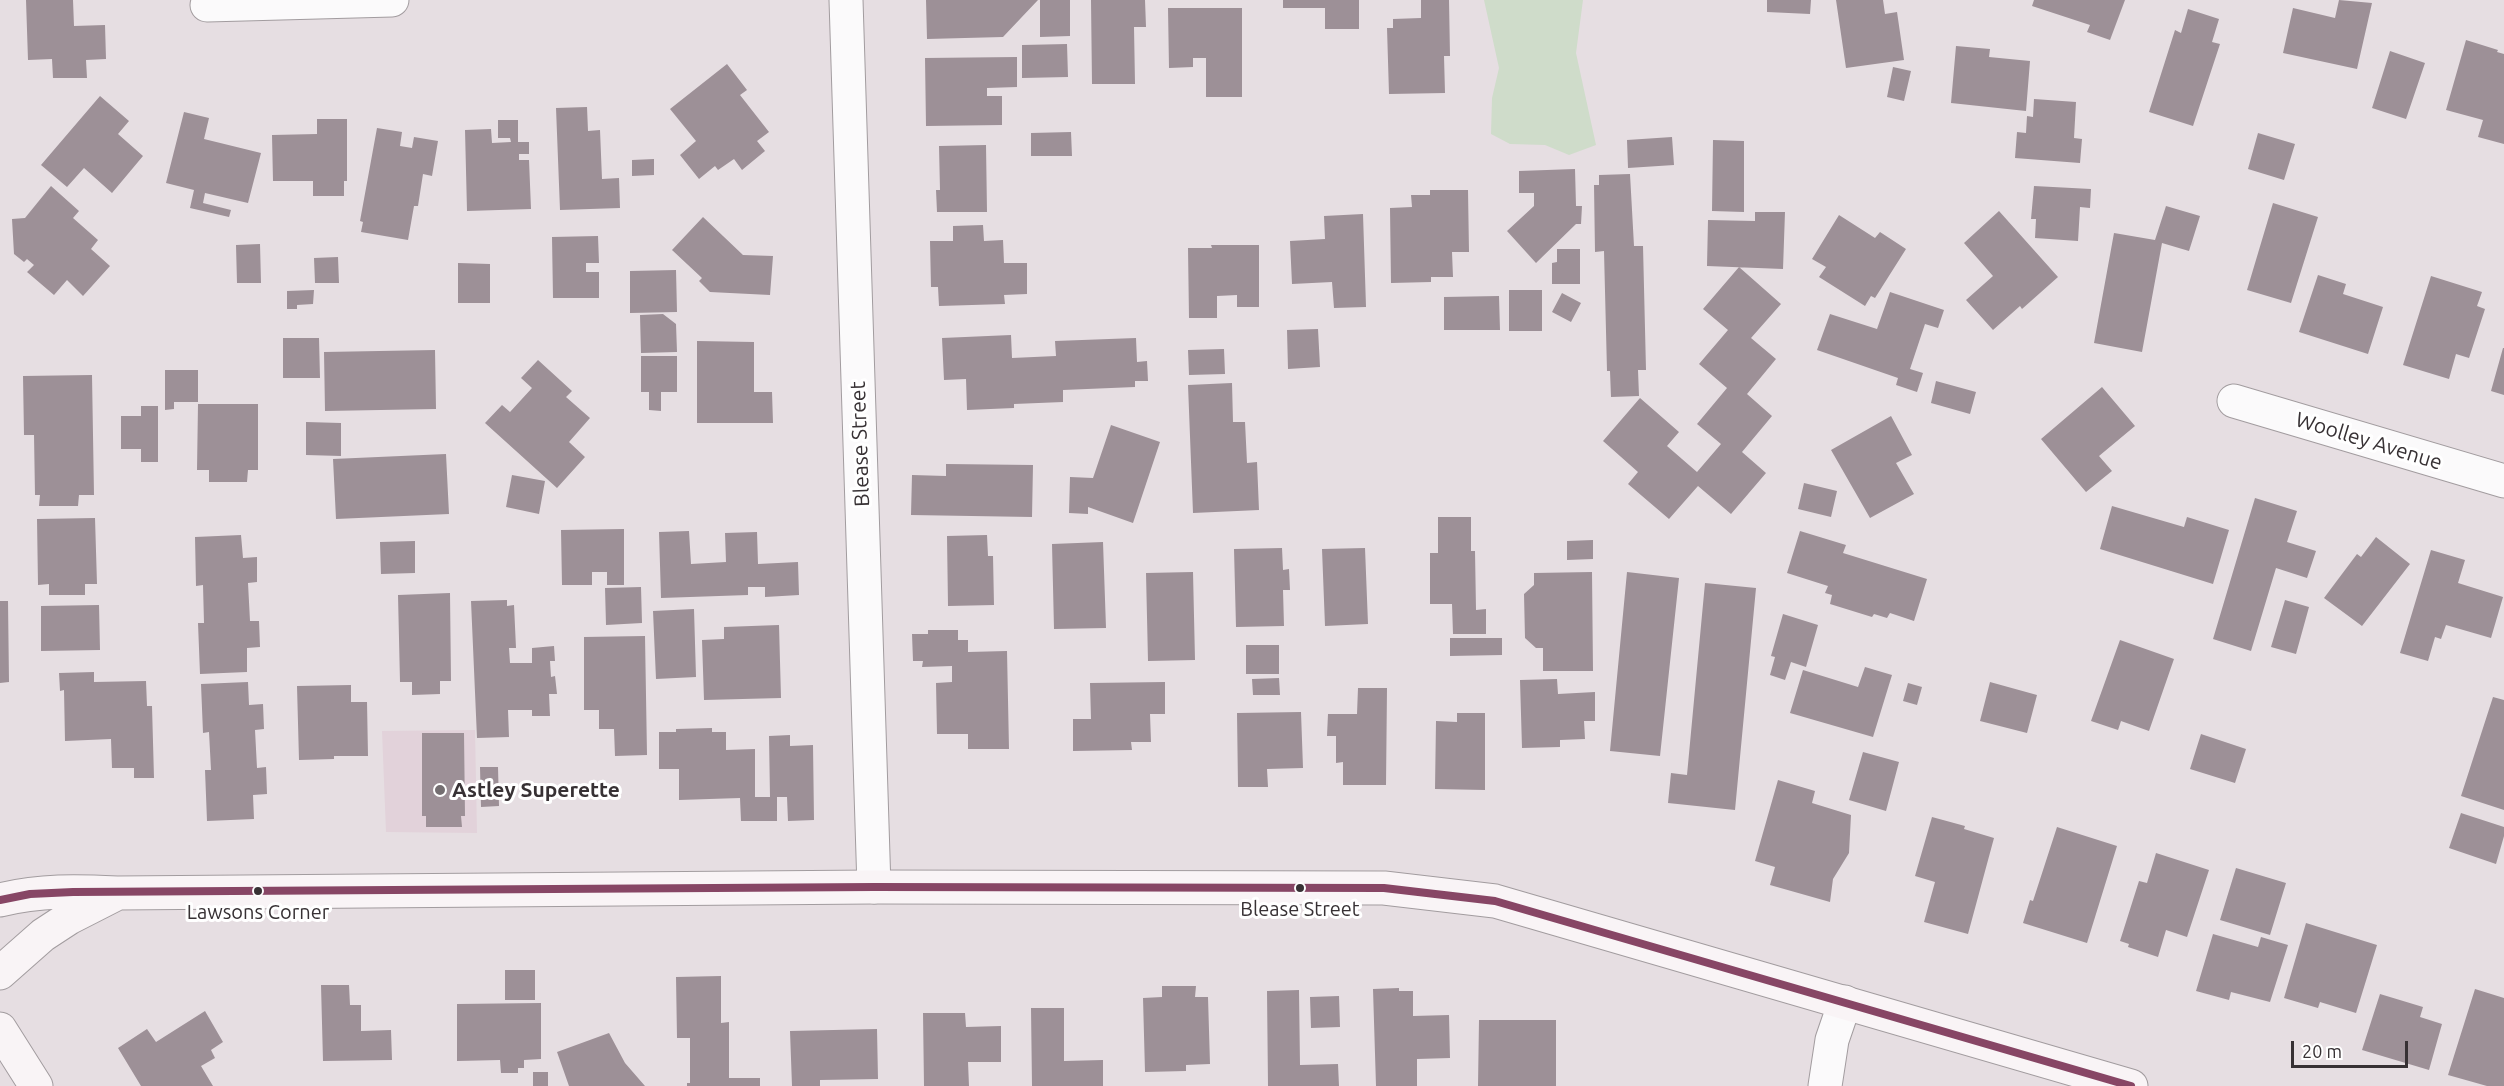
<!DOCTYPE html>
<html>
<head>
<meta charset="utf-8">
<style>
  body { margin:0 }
  #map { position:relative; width:2504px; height:1086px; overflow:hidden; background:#e6dee2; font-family:Ubuntu,sans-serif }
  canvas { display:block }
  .scale { position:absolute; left:2291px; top:1041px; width:117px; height:27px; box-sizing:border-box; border:3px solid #373134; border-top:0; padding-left:8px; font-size:18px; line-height:21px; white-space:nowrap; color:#373134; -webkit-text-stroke:4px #fff; paint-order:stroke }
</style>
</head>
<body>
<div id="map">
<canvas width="2504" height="1086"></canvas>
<div class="scale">20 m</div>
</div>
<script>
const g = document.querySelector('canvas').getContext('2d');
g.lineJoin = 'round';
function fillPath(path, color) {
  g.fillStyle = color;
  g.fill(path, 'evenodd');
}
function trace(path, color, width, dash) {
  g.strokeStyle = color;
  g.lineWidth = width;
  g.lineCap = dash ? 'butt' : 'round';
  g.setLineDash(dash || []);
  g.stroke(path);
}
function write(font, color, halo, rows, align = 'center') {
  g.font = font + ' Ubuntu,sans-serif';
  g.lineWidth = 6;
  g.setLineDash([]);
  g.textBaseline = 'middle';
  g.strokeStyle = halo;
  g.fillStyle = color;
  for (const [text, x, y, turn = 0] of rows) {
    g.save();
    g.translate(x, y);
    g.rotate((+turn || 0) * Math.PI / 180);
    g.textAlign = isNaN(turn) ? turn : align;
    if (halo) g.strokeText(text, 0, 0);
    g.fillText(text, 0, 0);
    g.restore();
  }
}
fillPath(new Path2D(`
  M475 730 477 833 386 832 382 731Z`), '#e2d2da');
fillPath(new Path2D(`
  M1484 0H1583L1576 53 1596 145 1569 155 1545 145 1510 144 1491 134 1492 98 1499 68Z`), '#cfdcca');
fillPath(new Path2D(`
  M26 0H73L74 26 105 25 106 59 86 60 87 78H53L52 59 28 60Z
  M926 0H1038L1003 37 927 39Z
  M1040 0H1070V36L1040 37Z
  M1091 0H1145L1146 27H1134L1135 84H1092Z
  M1283 0H1359V29H1325V8H1283Z
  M1421 0H1449L1450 56H1444L1445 93 1389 94 1387 28H1393V19L1421 18Z
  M1767 0H1811L1810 14 1767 12Z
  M1836 0H1883L1885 14 1897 12 1904 60 1846 68Z
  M2034 0H2125L2110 40 2087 32 2090 25 2032 6Z
  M2339 0 2372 3 2357 69 2283 53 2293 8 2335 18Z
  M1168 8H1242V97H1206V58H1193V67L1169 68Z
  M2188 9 2219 19 2212 42 2220 44 2193 126 2149 112 2175 30 2181 33Z
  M2466 40 2498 50 2497 52 2504 54V144L2478 137 2483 120 2446 110Z
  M1067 44 1068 77 1022 78V45Z
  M1956 46 1990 49 1989 57 2030 61 2026 111 1951 103Z
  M2390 51 2425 63 2406 119 2372 108Z
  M1017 57V87L987 88V96H1002V125L926 126 925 58Z
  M727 64 747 90 740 95 769 132 757 141 765 151 742 170 734 159 718 170 715 166 699 179 680 155 696 141 670 109Z
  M1893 67 1911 71 1904 101 1887 97Z
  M100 96 129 121 118 134 143 156 112 193 84 168 67 187 41 165Z
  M2034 99 2076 102 2074 138 2082 139 2080 163 2015 158 2017 132 2026 133 2027 116 2033 117Z
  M587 107 588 131 600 130 602 179 619 178 620 208 560 210 556 108Z
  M184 112 209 118 204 139 261 153 248 203 205 193 203 203 231 210 229 217 190 208 194 190 166 183Z
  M317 119H347V181H344V196H313V181H273L272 135 317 134Z
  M498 120H518V142H529V154H519V160H529L531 209 467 211 465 130 491 129 492 143 511 142 510 138H498Z
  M377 128 402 132 400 146 412 148 414 137 438 141 432 176 423 174 418 206H414L408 240 361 232 363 222 360 221Z
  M1071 132 1072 156H1031V133Z
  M2258 133 2295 144 2284 180 2248 169Z
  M1672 137 1674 165 1628 168 1627 140Z
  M1713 140 1744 141V212L1712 211Z
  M986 145 987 212H937L936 190H940L939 146Z
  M654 159V175L632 176V160Z
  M1575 169 1576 206H1582L1581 224H1576L1536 263 1507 231 1534 206V193H1519V171Z
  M1630 174 1634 246H1643L1646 370H1638L1639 396 1611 397 1610 371H1607L1604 251 1595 252 1594 185H1599V175Z
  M51 186 79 211 73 218 98 240 91 249 110 266 83 296 67 280 54 295 27 272 34 265 27 259 24 262 14 254 12 219 25 218Z
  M2034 186 2091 189 2090 208 2080 207 2078 241 2035 238 2036 219H2031Z
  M1430 190H1468L1469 252H1452L1453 277H1431V282L1391 283 1390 208 1412 207 1411 195H1430Z
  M2273 203 2318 217 2291 303 2247 290Z
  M2166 206 2200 216 2189 251 2162 243 2142 352 2094 343 2114 233 2155 240Z
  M1999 211 2058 277 2022 309 2020 306 1993 330 1966 300 1993 276 1964 243Z
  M1755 212H1785L1783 269 1707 266 1708 220 1755 221Z
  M1363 214 1366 307 1334 308 1332 282 1292 284 1290 241 1325 239 1324 216Z
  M1839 215 1875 238 1880 232 1906 249 1875 298 1871 296 1865 306 1819 277 1826 267 1812 259Z
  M703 217 743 255 773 256 770 295 710 292 699 281 702 278 672 250Z
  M983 225 984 241 1003 240 1004 263H1027V294L1004 295 1005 304 939 306 938 287H931L930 241H953V226Z
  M598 236 599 263H586V272H599V298H553L552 237Z
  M260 244 261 283H237L236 245Z
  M1211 245H1259V307H1237V295L1217 296V318H1189L1188 248H1212Z
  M1557 249H1580V284H1552V263L1557 262Z
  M338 257 339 283H315L314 258Z
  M458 263 490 264V303H458Z
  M1739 267 1781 304 1751 338 1776 359 1747 394 1772 416 1742 452 1766 473 1731 514 1698 486 1669 519 1628 484 1638 472 1603 441 1640 398 1679 432 1667 446 1697 472 1721 444 1697 424 1727 388 1699 364 1728 330 1703 309Z
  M676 270 677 312 630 313V271Z
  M2318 275 2346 284 2343 294 2383 307 2368 354 2299 332Z
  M2431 276 2482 292 2477 306 2485 309 2469 358 2456 354 2449 379 2403 365Z
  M314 290 313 304 297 305V309H287V291Z
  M1509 290H1542V331H1509Z
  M1890 292 1944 310 1938 328 1925 324 1910 369 1923 373 1917 392 1896 385 1898 378 1817 350 1830 314 1877 329Z
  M1562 293 1581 303 1571 322 1552 312Z
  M1499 296 1500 330H1444V297Z
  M663 314 676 324 677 352 641 353 640 315Z
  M1318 329 1320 367 1288 369 1287 330Z
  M1011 335 1012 358 1056 356 1055 341 1136 338 1137 362 1147 361 1148 381H1135V387L1063 390V402L1014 404V408L967 410 966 379 944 380 942 338Z
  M283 338H319L320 378H283Z
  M697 341 754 342V392H772L773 423H697Z
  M2503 348H2504V395L2491 391Z
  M1224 349 1225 374 1189 375 1188 350Z
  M435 350 436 409 325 411 324 352Z
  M641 356H677V392H661V411L649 410V392H641Z
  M538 360 572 391 566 397 590 418 569 442 585 457 557 488 485 423 502 405 510 412 532 388 521 378Z
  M165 370H198V402H174V409L165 410Z
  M92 375 94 495H79L78 506H39L40 495H35L34 435H24L23 376Z
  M1936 381 1976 392 1970 414 1931 403Z
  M1232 383 1233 422H1245L1247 463 1257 462 1259 510 1193 513 1188 385Z
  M2102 387 2135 426 2099 456 2112 471 2086 492 2041 439Z
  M198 404H258V470H248L247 482H209V470H197Z
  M141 406H158V462H141V449H121V416H141Z
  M1891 416 1912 455 1896 463 1914 494 1870 518 1831 450Z
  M306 422 341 423V456L306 455Z
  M1111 425 1160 442 1133 523 1088 507V514L1069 513 1070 477 1093 478Z
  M446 454 449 514 336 519 333 459Z
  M946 464 1033 465 1032 517 911 515 912 475 946 476Z
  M512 475 545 481 539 514 506 507Z
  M1804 483 1837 491 1831 517 1798 509Z
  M2255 498 2297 511 2287 542 2316 551 2307 578 2276 568 2251 651 2213 639Z
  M2112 506 2184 527 2187 517 2229 530 2213 584 2100 549Z
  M1438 517H1471V551H1475L1476 610 1486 609V634H1453L1452 604H1430V553H1438Z
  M95 518 97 584H85V595H49V584L38 585 37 519Z
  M624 529V585H607V572H592V585H562L561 530Z
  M689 531 691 564 726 562 725 533 757 532 758 564 798 562 799 595 765 597V587H748V595L661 598 659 532Z
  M1800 531 1846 545 1843 553 1927 579 1914 621 1890 613 1887 618 1874 614 1872 617 1830 604 1832 595 1825 593 1828 586 1787 573Z
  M241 535 243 558 257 557V582L248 583 250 621H259L260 647 247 648V672L200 674 198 623H204L203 585 196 586 195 537Z
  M987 535 988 556H993L994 605 948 606 947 536Z
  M2376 537 2410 564 2362 626 2324 598 2357 554 2361 557Z
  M1593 540V559L1567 560V541Z
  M415 541V573L381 574 380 542Z
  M1103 542 1106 628 1054 629 1052 544Z
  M1282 548 1283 570 1289 569 1290 590H1283L1284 626 1236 627 1234 549Z
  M1365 548 1368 624 1325 626 1322 549Z
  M2431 550 2465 560 2458 583 2503 597 2491 638 2446 625 2441 639 2435 637 2428 661 2400 653Z
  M1193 572 1195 660 1148 661 1146 573Z
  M1592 572 1593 671H1543V648H1536L1525 638 1524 594 1534 585V573Z
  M1627 572 1679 578 1660 756 1610 751Z
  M1705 583 1756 588 1735 810 1668 803 1671 773 1687 775Z
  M641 587 642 623 606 625 605 588Z
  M450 593 451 681H440V694L412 695V682H400L398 595Z
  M507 600V606L514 605 516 648H509L510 663H532V648L554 646 555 661H550L551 677 555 676 557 694H549L550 716H532V710H508L509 737 477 738 471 601Z
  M2285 600 2309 607 2296 654 2271 647Z
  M0 601H8L9 682 0 683Z
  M99 605 100 650 41 651V606Z
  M694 609 696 677 656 679 653 611Z
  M1783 614 1818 625 1806 667 1791 662 1785 680 1770 675 1775 657 1771 656Z
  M779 625 781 698 704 700 702 640 724 639V627Z
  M928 630H958V640H968V652L1007 651 1009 749H968V734H937L936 683 952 682V666L922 667 923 661H913L912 634H928Z
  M645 636 647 755 615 756 614 729H599V710H584V637Z
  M1450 638H1502V655L1450 656Z
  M2120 640 2174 659 2149 731 2121 721 2118 730 2091 721Z
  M1246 645H1279V674H1246Z
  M1865 667 1892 675 1873 737 1790 713 1803 670 1858 687Z
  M94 672V682L146 681 147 706H152L154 778H134V768H112L111 739 65 741 64 690 60 691 59 673Z
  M1279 678 1280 695H1253L1252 679Z
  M1557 679 1558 694 1595 692V721H1584L1585 739 1560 740V747L1522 748 1520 680Z
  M248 682 249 705 263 704 264 729 255 730 257 768 266 767 267 794 253 795 254 819 207 821 205 770H211L209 732 203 733 201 684Z
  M1165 682V714H1150L1151 742H1131L1132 750 1073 751V719H1091L1090 683Z
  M1990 682 2037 695 2027 733 1980 721Z
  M1908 683 1922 687 1917 705 1903 701Z
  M351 685V702H367L368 756H334V759L299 760 297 686Z
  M1358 688H1387L1386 785H1343V762L1336 763V736H1327L1328 714H1357Z
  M2493 697 2504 700V810L2461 796Z
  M1301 712 1303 768 1267 769 1268 787H1238L1237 713Z
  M1457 713H1485V790L1435 789 1436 721 1457 722Z
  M712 728V732H726V750L755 749V797H770L769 736 790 735V746L813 745 814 820 788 821 787 797H777V821H741L740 798 679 800V769H659V732H676V729Z
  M422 733H464L465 816H461L462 827H426V816H422Z
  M2201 734 2246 749 2235 783 2190 769Z
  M1863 752 1899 762 1886 811 1849 800Z
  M480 767H498L499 806 481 807Z
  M1778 780 1815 791 1812 803 1851 815 1849 853 1833 879 1830 902 1770 885 1775 867 1755 861Z
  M2461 813 2504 827V836L2496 864 2449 848Z
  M1932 817 1965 826 1964 829 1994 838 1968 934 1924 922 1935 882 1915 876Z
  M2057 827 2117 846 2087 943 2023 923 2030 900 2033 901Z
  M2156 853 2209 870 2187 937 2166 930 2158 957 2128 947 2129 944 2120 941 2139 881 2147 883Z
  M2236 868 2286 883 2270 935 2220 920Z
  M2306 923 2377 945 2356 1013 2320 1002 2318 1008 2284 998Z
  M2213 934 2258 947 2261 937 2288 945 2270 1002 2231 992 2229 1000 2196 991Z
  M505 970H535V1000H505Z
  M721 976V1023L729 1022V1078H760V1086H687V1083H690V1038H677L676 977Z
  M321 985H349L350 1005H361V1031L391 1030 392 1060 323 1061Z
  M1162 986H1196L1195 997H1208L1210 1064 1186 1065V1071L1145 1072 1143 998 1162 997Z
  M1399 988V991H1413V1016L1449 1015 1450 1058 1417 1059V1086H1376L1373 989Z
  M2475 989 2504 998V1086H2487L2448 1075Z
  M1299 990 1300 1065 1338 1064 1339 1086H1268L1267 991Z
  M2380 994 2423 1007 2420 1017 2442 1024 2429 1070 2362 1050Z
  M1339 996 1340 1027 1311 1028 1310 997Z
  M541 1003V1059L524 1060V1068H518V1073H501L500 1060 457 1061V1004Z
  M1031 1008H1064V1061L1103 1060V1086H1032Z
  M205 1011 223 1042 211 1050 215 1058 201 1066 213 1086H141L118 1048 147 1029 156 1042Z
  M923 1013H965L966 1027 1001 1026V1062H968L969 1086H924Z
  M1479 1020H1556V1086H1478Z
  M877 1029 878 1079 820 1080V1086H792L790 1031Z
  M609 1033 625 1063 645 1086H569L557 1052Z
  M533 1072H548V1086H533Z`), '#9d9097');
const street = new Path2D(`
  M846 0 874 887
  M207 5 392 0
  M2234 401 2504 481
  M1825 1086 1832 1040 1845 1002`);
const secondary = new Path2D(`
  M0 900C40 890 77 891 117 893L874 887 1384 888 1495 901 2131 1086
  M0 973 43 935 69 918 116 894
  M0 1029 36 1086`);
trace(street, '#a29c9f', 35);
trace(secondary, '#a29c9f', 35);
trace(street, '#fbfafb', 33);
trace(secondary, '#f9f4f6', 33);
trace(new Path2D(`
  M0 900 30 894 73 892 874 887 1384 888 1495 901 2131 1086`), '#874665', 8);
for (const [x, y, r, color] of [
  [440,790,6,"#746e71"],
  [1300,888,5,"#373134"],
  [258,891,5,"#373134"]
]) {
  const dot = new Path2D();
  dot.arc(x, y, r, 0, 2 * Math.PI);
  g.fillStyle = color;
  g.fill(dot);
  trace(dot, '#fff', 2);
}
write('20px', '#373134', '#fff', [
  ["Blease Street",1300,909],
  ["Lawsons Corner",258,912]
]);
write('21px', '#373134', '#fff', [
  ["Woolley Avenue",2369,441,17],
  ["Blease Street",860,444,-92]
]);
write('bold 21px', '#373134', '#fff', [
  ["Astley Superette",452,790]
], 'left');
</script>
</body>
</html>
